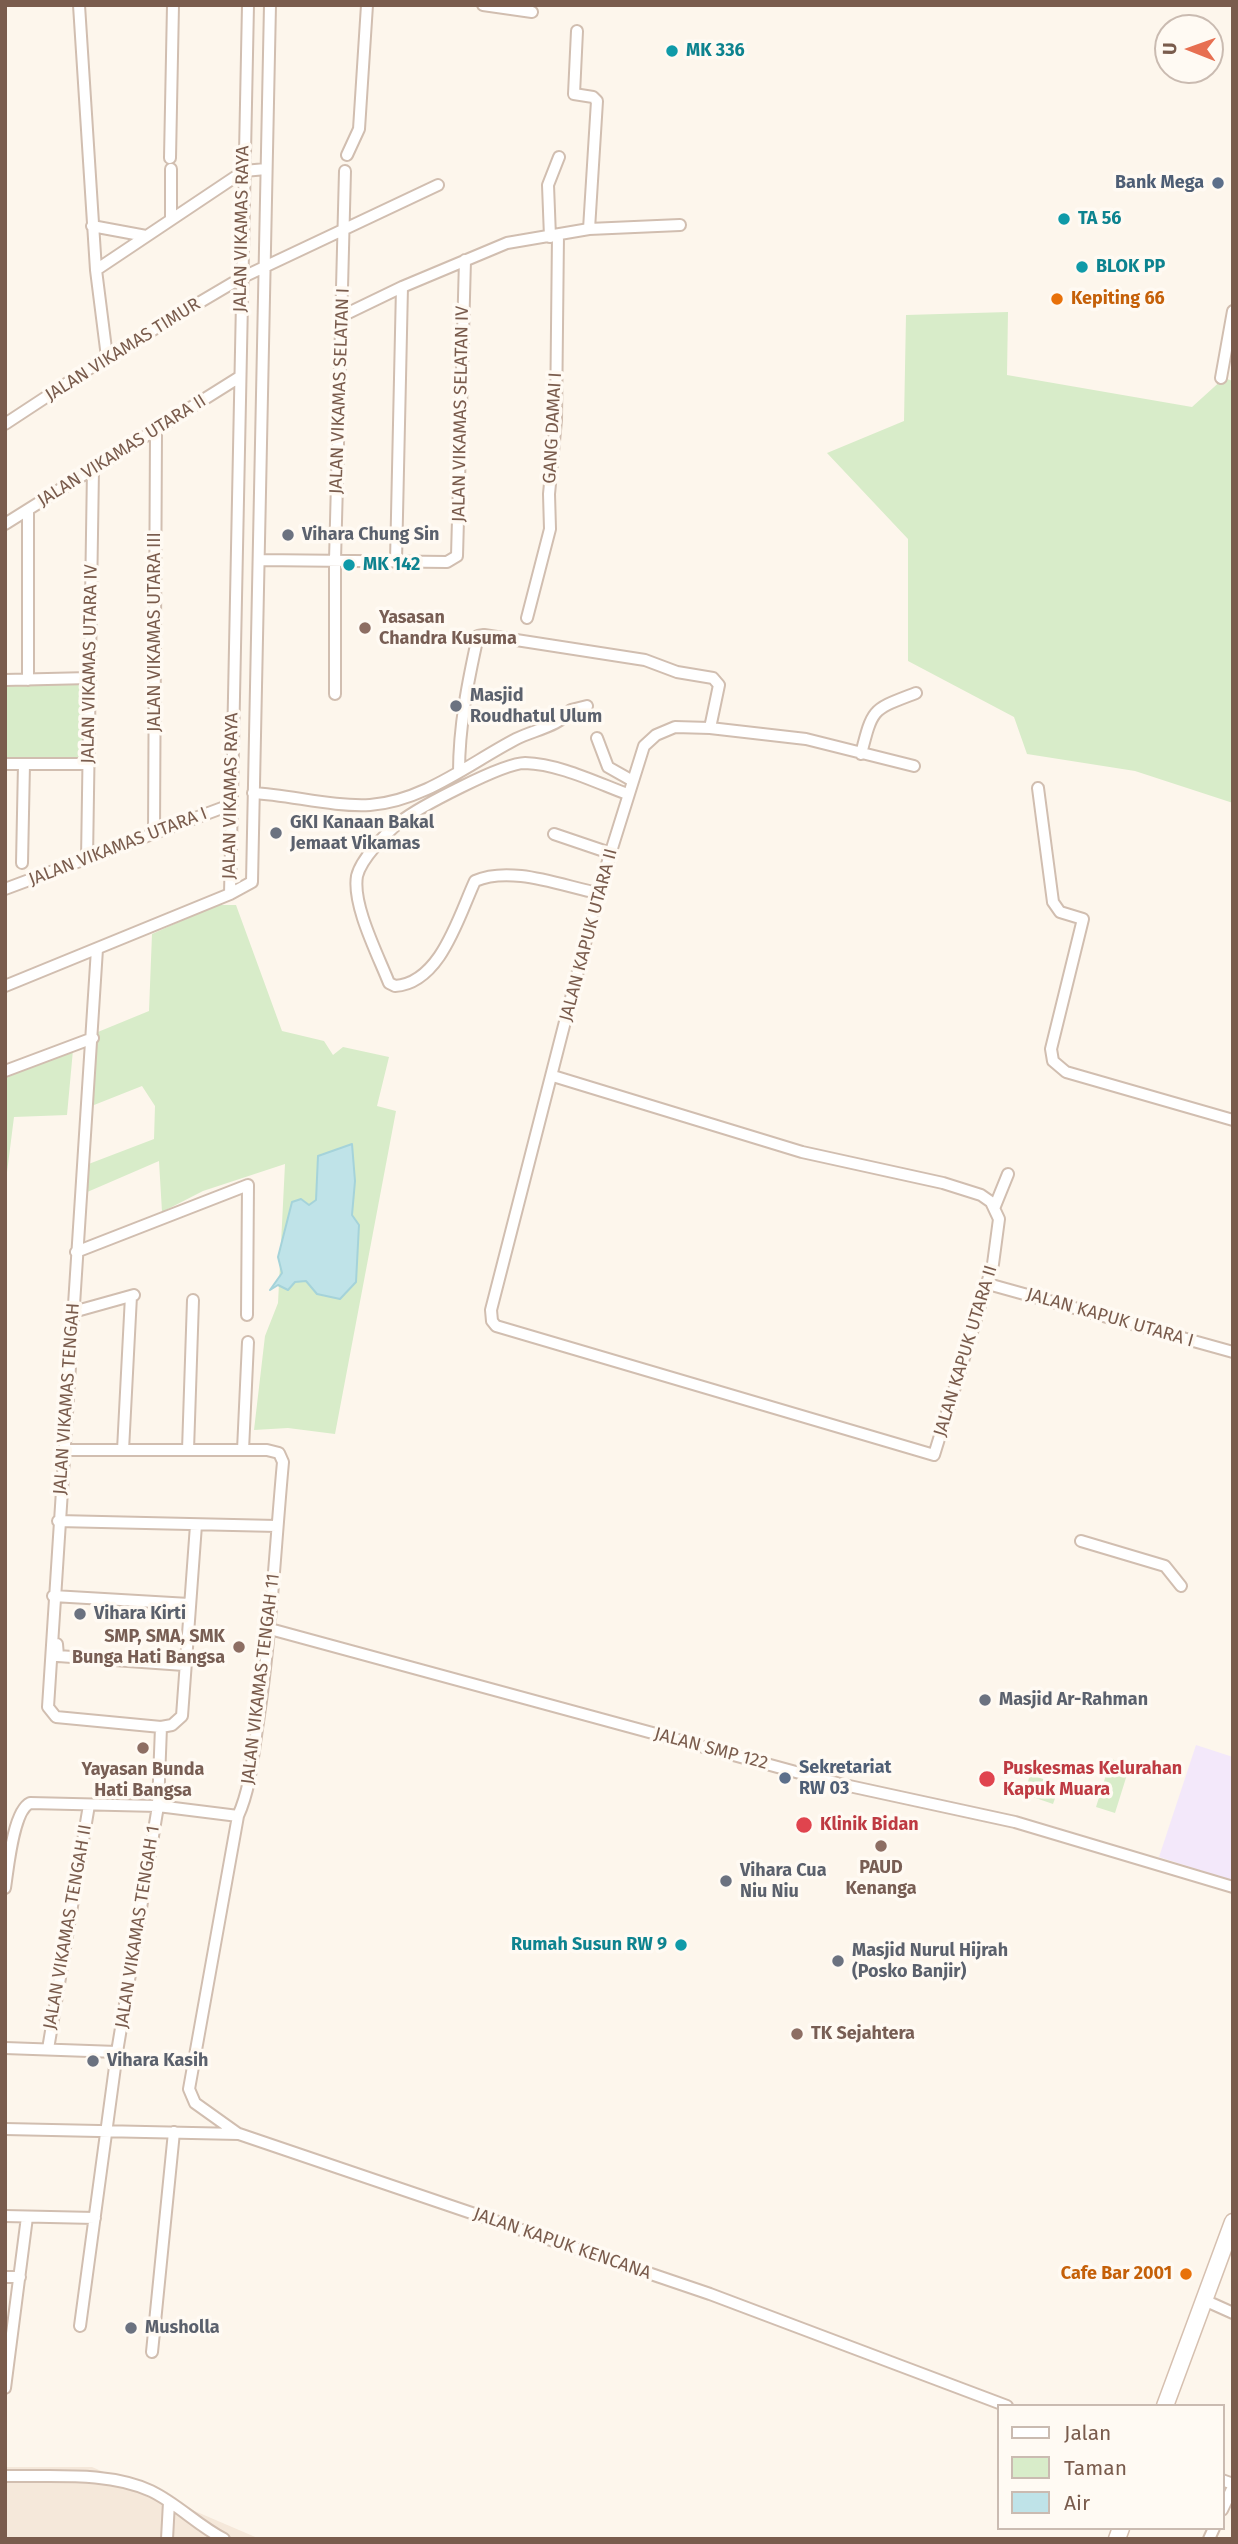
<!DOCTYPE html>
<html>
<head>
<meta charset="utf-8">
<style>
  body { margin:0 }
  #map { position:relative; width:1238px; height:2544px; overflow:hidden; background:#fdf6ec; font-family:"Fira Sans",sans-serif }
  canvas { display:block }
  .frame { position:absolute; inset:0; border:7px solid #7a5c4d; pointer-events:none }
  .legend { position:absolute; left:997px; top:2404px; width:228px; height:126px; box-sizing:border-box; background:#fffaf3; border:2px solid #cabbb1; margin:0; padding:9px 12px; list-style:none; font-size:21px; color:#7a5c4d }
  .legend li { display:flex; align-items:center; gap:14px; height:35px }
  .legend b { width:35px; border:2px solid #cabbb1 }
  .north { position:absolute; left:1154px; top:14px; width:70px; height:70px; box-sizing:border-box; background:#fffaf3; border:2px solid #cabbb1; border-radius:50%; rotate:271deg; font-size:19px; font-weight:700; line-height:28px; text-align:center; color:#7a5c4d }
  .north::after { content:''; display:block; margin:auto; width:24px; height:32px; background:#e76f51; clip-path:polygon(50% 0,100% 100%,50% 72%,0 100%) }
</style>
</head>
<body>
<div id="map">
<canvas width="1238" height="2544"></canvas>
<div class="frame"></div>
<ul class="legend">
<li><b style="height:9px;background:#fff"></b>Jalan</li>
<li><b style="height:19px;background:#d8ecc9"></b>Taman</li>
<li><b style="height:19px;background:#bfe3e8"></b>Air</li>
</ul>
<div class="north">U</div>
</div>
<script>
const g = document.querySelector('canvas').getContext('2d');
g.lineJoin = 'round';
function fillPath(path, color) {
  g.fillStyle = color;
  g.fill(path, 'evenodd');
}
function trace(path, color, width, dash) {
  g.strokeStyle = color;
  g.lineWidth = width;
  g.lineCap = dash ? 'butt' : 'round';
  g.setLineDash(dash || []);
  g.stroke(path);
}
function write(font, color, halo, rows, align = 'center') {
  g.font = font + ' "Fira Sans",sans-serif';
  g.lineWidth = 7;
  g.setLineDash([]);
  g.textBaseline = 'middle';
  g.strokeStyle = halo;
  g.fillStyle = color;
  for (const [text, x, y, turn = 0] of rows) {
    g.save();
    g.translate(x, y);
    g.rotate((+turn || 0) * Math.PI / 180);
    g.textAlign = isNaN(turn) ? turn : align;
    if (halo) g.strokeText(text, 0, 0);
    g.fillText(text, 0, 0);
    g.restore();
  }
}
fillPath(new Path2D(`
  M5 2467H92L260 2539H5Z`), '#f5e8da');
fillPath(new Path2D(`
  M1196 1745 1233 1757V1881L1159 1857Z`), '#f3e8fa');
fillPath(new Path2D(`
  M1008 312 1007 375 1192 407 1224 378 1233 381V803L1135 771 1027 754 1014 717 908 661V539L827 453 904 421 906 315Z
  M5 684 87 685V760H5Z
  M217 905H236L282 1031 324 1041 333 1055 343 1047 389 1057 377 1106 396 1111 335 1434 288 1428 254 1430 265 1336 278 1303 285 1164 203 1191 162 1212 159 1161 85 1193 86 1165 154 1139 155 1106 142 1086 89 1107 93 1034 149 1011 152 934Z
  M74 1039 67 1115 14 1117 5 1188V1065Z
  M1111 1759 1130 1765 1115 1813 1096 1807Z
  M1030 1775 1060 1784 1053 1804 1024 1794Z`), '#d8ecc9');
const water = new Path2D(`
  M352 1144 355 1181 352 1215 359 1225 356 1282 340 1299 317 1294 306 1281 295 1282 288 1290 278 1285 270 1290 282 1273 278 1257 292 1202 301 1199 309 1205 316 1200 318 1156Z`);
fillPath(water, '#bfe3e8');
trace(water, '#a5d3da', 2);
const street = new Path2D(`
  M79 5 96 270 107 357
  M483 5 532 12
  M577 31 574 94 593 97 597 101 589 229
  M347 155 359 129 367 5
  M170 158 173 5
  M171 169V219
  M92 226 146 236
  M550 237 548 185 559 157
  M96 270 244 171 266 169
  M344 315 402 287 507 243 589 229 680 225
  M1221 378 1233 311
  M5 424 107 357 241 278 438 185
  M5 524 238 378
  M259 560 447 562 457 556 465 260
  M396 561 402 287
  M527 618 550 529 549 494 556 420 558 235
  M5 680 90 678
  M28 680V510
  M335 694V560L345 171
  M597 738 608 767 631 780
  M861 754C873 707 872 710 916 693
  M5 764H88
  M459 772C459 726 468 681 478 636L484 635 645 660 677 672 713 678 719 685 710 728
  M1038 788 1053 902 1060 912 1083 919 1051 1049 1053 1061 1066 1072 1233 1120
  M253 793C291 795 332 807 370 805 424 801 470 763 516 739 534 730 560 726 571 710L587 706
  M154 834 156 430
  M554 834 610 853
  M87 859 93 469
  M22 863 24 764
  M5 889 230 805
  M598 893C562 886 511 865 475 881 459 915 441 983 395 986L389 983C378 955 352 905 357 876 361 859 386 833 400 822 419 807 503 763 525 763 559 764 595 782 627 794
  M230 894 248 5
  M97 949 48 1707 56 1717 161 1727 172 1725 182 1716 196 1525
  M5 986 230 894 252 882 270 5
  M5 1071 93 1038
  M553 1076 802 1152 943 1183 981 1195 991 1202 999 1219 993 1264 934 1455 496 1326 492 1321 491 1310 598 893 644 746 656 735 675 727 710 728 806 739 914 766
  M995 1206 1008 1174
  M76 1252 248 1185 247 1315
  M988 1284 1233 1352
  M73 1312 134 1295
  M63 1450H267L279 1453 283 1462C275 1549 271 1636 258 1722 253 1754 251 1787 238 1816L189 2089 195 2103 237 2133
  M123 1450 131 1296
  M188 1450 193 1300
  M243 1450 248 1342
  M58 1521 277 1526
  M1081 1541 1165 1566 1181 1586
  M53 1596 189 1604
  M270 1629 840 1784 1015 1822 1233 1887
  M57 1644 58 1656 184 1665
  M5 1888C8 1869 13 1811 30 1803L158 1806 238 1816
  M5 2048 117 2052
  M48 2049 89 1805
  M5 2129 239 2134 710 2294 1007 2406
  M5 2216 95 2218
  M5 2277H20
  M1204 2300 1233 2313
  M80 2326 117 2052 158 1806 161 1727
  M152 2352 174 2132
  M5 2388 27 2217
  M5 2476C52 2477 108 2471 151 2491 178 2504 198 2526 224 2539
  M1222 2480 1233 2484
  M1222 2510 1233 2487
  M167 2539 169 2502
  M1209 2539 1214 2528`);
const secondary = new Path2D(`
  M1165 2406 1233 2222
  M1117 2539 1121 2528`);
trace(street, '#d1beb0', 14);
trace(secondary, '#d6c0b0', 19);
trace(street, '#fff', 10);
trace(secondary, '#fff', 16);
for (const [x, y, r, color] of [
  [672,51,7,"#0f9aa8"],
  [1218,183,7,"#5c6f8a"],
  [1064,219,7,"#0f9aa8"],
  [1082,267,7,"#0f9aa8"],
  [1057,299,7,"#e8710a"],
  [288,535,7,"#6b7280"],
  [349,565,7,"#0f9aa8"],
  [365,628,7,"#8d6e63"],
  [456,706,7,"#6b7280"],
  [276,833,7,"#6b7280"],
  [80,1614,7,"#6b7280"],
  [239,1647,7,"#8d6e63"],
  [985,1700,7,"#6b7280"],
  [143,1748,7,"#8d6e63"],
  [785,1778,7,"#5c6f8a"],
  [987,1779,9,"#e0444e"],
  [804,1825,9,"#e0444e"],
  [881,1846,7,"#8d6e63"],
  [726,1881,7,"#6b7280"],
  [681,1945,7,"#0f9aa8"],
  [838,1961,7,"#6b7280"],
  [797,2034,7,"#8d6e63"],
  [93,2061,7,"#6b7280"],
  [1186,2274,7,"#e8710a"],
  [131,2328,7,"#6b7280"]
]) {
  const dot = new Path2D();
  dot.arc(x, y, r, 0, 2 * Math.PI);
  g.fillStyle = color;
  g.fill(dot);
  trace(dot, '#fffaf3', 2.5);
}
write('bold 18px', '#0d838f', '#fffaf3', [
  ["MK 336",686,51],
  ["TA 56",1078,219],
  ["BLOK PP",1096,267],
  ["MK 142",363,565],
  ["Rumah Susun RW 9",667,1945,"right"]
], 'left');
write('bold 18px', '#4e5e75', '#fffaf3', [
  ["Bank Mega",1204,183],
  ["Sekretariat",799,1768,"left"],
  ["RW 03",799,1789,"left"]
], 'right');
write('18px', '#7a5c4d', '#fffaf3', [
  ["JALAN VIKAMAS RAYA",242,229,-89],
  ["JALAN VIKAMAS TIMUR",123,350,-32],
  ["JALAN VIKAMAS SELATAN I",340,391,-88],
  ["JALAN VIKAMAS SELATAN IV",461,414,-89],
  ["GANG DAMAI I",553,428,-87],
  ["JALAN VIKAMAS UTARA II",122,451,-32],
  ["JALAN VIKAMAS UTARA III",155,632,-90],
  ["JALAN VIKAMAS UTARA IV",90,664,-89],
  ["JALAN VIKAMAS RAYA",231,796,-89],
  ["JALAN VIKAMAS UTARA I",118,847,-21],
  ["JALAN KAPUK UTARA II",589,935,-75],
  ["JALAN KAPUK UTARA I",1110,1318,16],
  ["JALAN KAPUK UTARA II",966,1351,-73],
  ["JALAN VIKAMAS TENGAH",67,1399,-86],
  ["JALAN VIKAMAS TENGAH 11",261,1679,-83],
  ["JALAN SMP 122",711,1749,15],
  ["JALAN VIKAMAS TENGAH II",68,1927,-80],
  ["JALAN VIKAMAS TENGAH 1",138,1927,-81],
  ["JALAN KAPUK KENCANA",562,2244,19]
]);
write('bold 18px', '#c56008', '#fffaf3', [
  ["Kepiting 66",1071,299],
  ["Cafe Bar 2001",1172,2274,"right"]
], 'left');
write('bold 18px', '#5b616d', '#fffaf3', [
  ["Vihara Chung Sin",302,535],
  ["Masjid",470,696],
  ["Roudhatul Ulum",470,717],
  ["GKI Kanaan Bakal",290,823],
  ["Jemaat Vikamas",290,844],
  ["Vihara Kirti",94,1614],
  ["Masjid Ar-Rahman",999,1700],
  ["Vihara Cua",740,1871],
  ["Niu Niu",740,1892],
  ["Masjid Nurul Hijrah",852,1951],
  ["(Posko Banjir)",852,1972],
  ["Vihara Kasih",107,2061],
  ["Musholla",145,2328]
], 'left');
write('bold 18px', '#785e54', '#fffaf3', [
  ["Yasasan",379,618],
  ["Chandra Kusuma",379,639],
  ["SMP, SMA, SMK",225,1637,"right"],
  ["Bunga Hati Bangsa",225,1658,"right"],
  ["Yayasan Bunda",143,1770,"center"],
  ["Hati Bangsa",143,1791,"center"],
  ["PAUD",881,1868,"center"],
  ["Kenanga",881,1889,"center"],
  ["TK Sejahtera",811,2034]
], 'left');
write('bold 18px', '#be3a42', '#fffaf3', [
  ["Puskesmas Kelurahan",1003,1769],
  ["Kapuk Muara",1003,1790],
  ["Klinik Bidan",820,1825]
], 'left');
</script>
</body>
</html>
